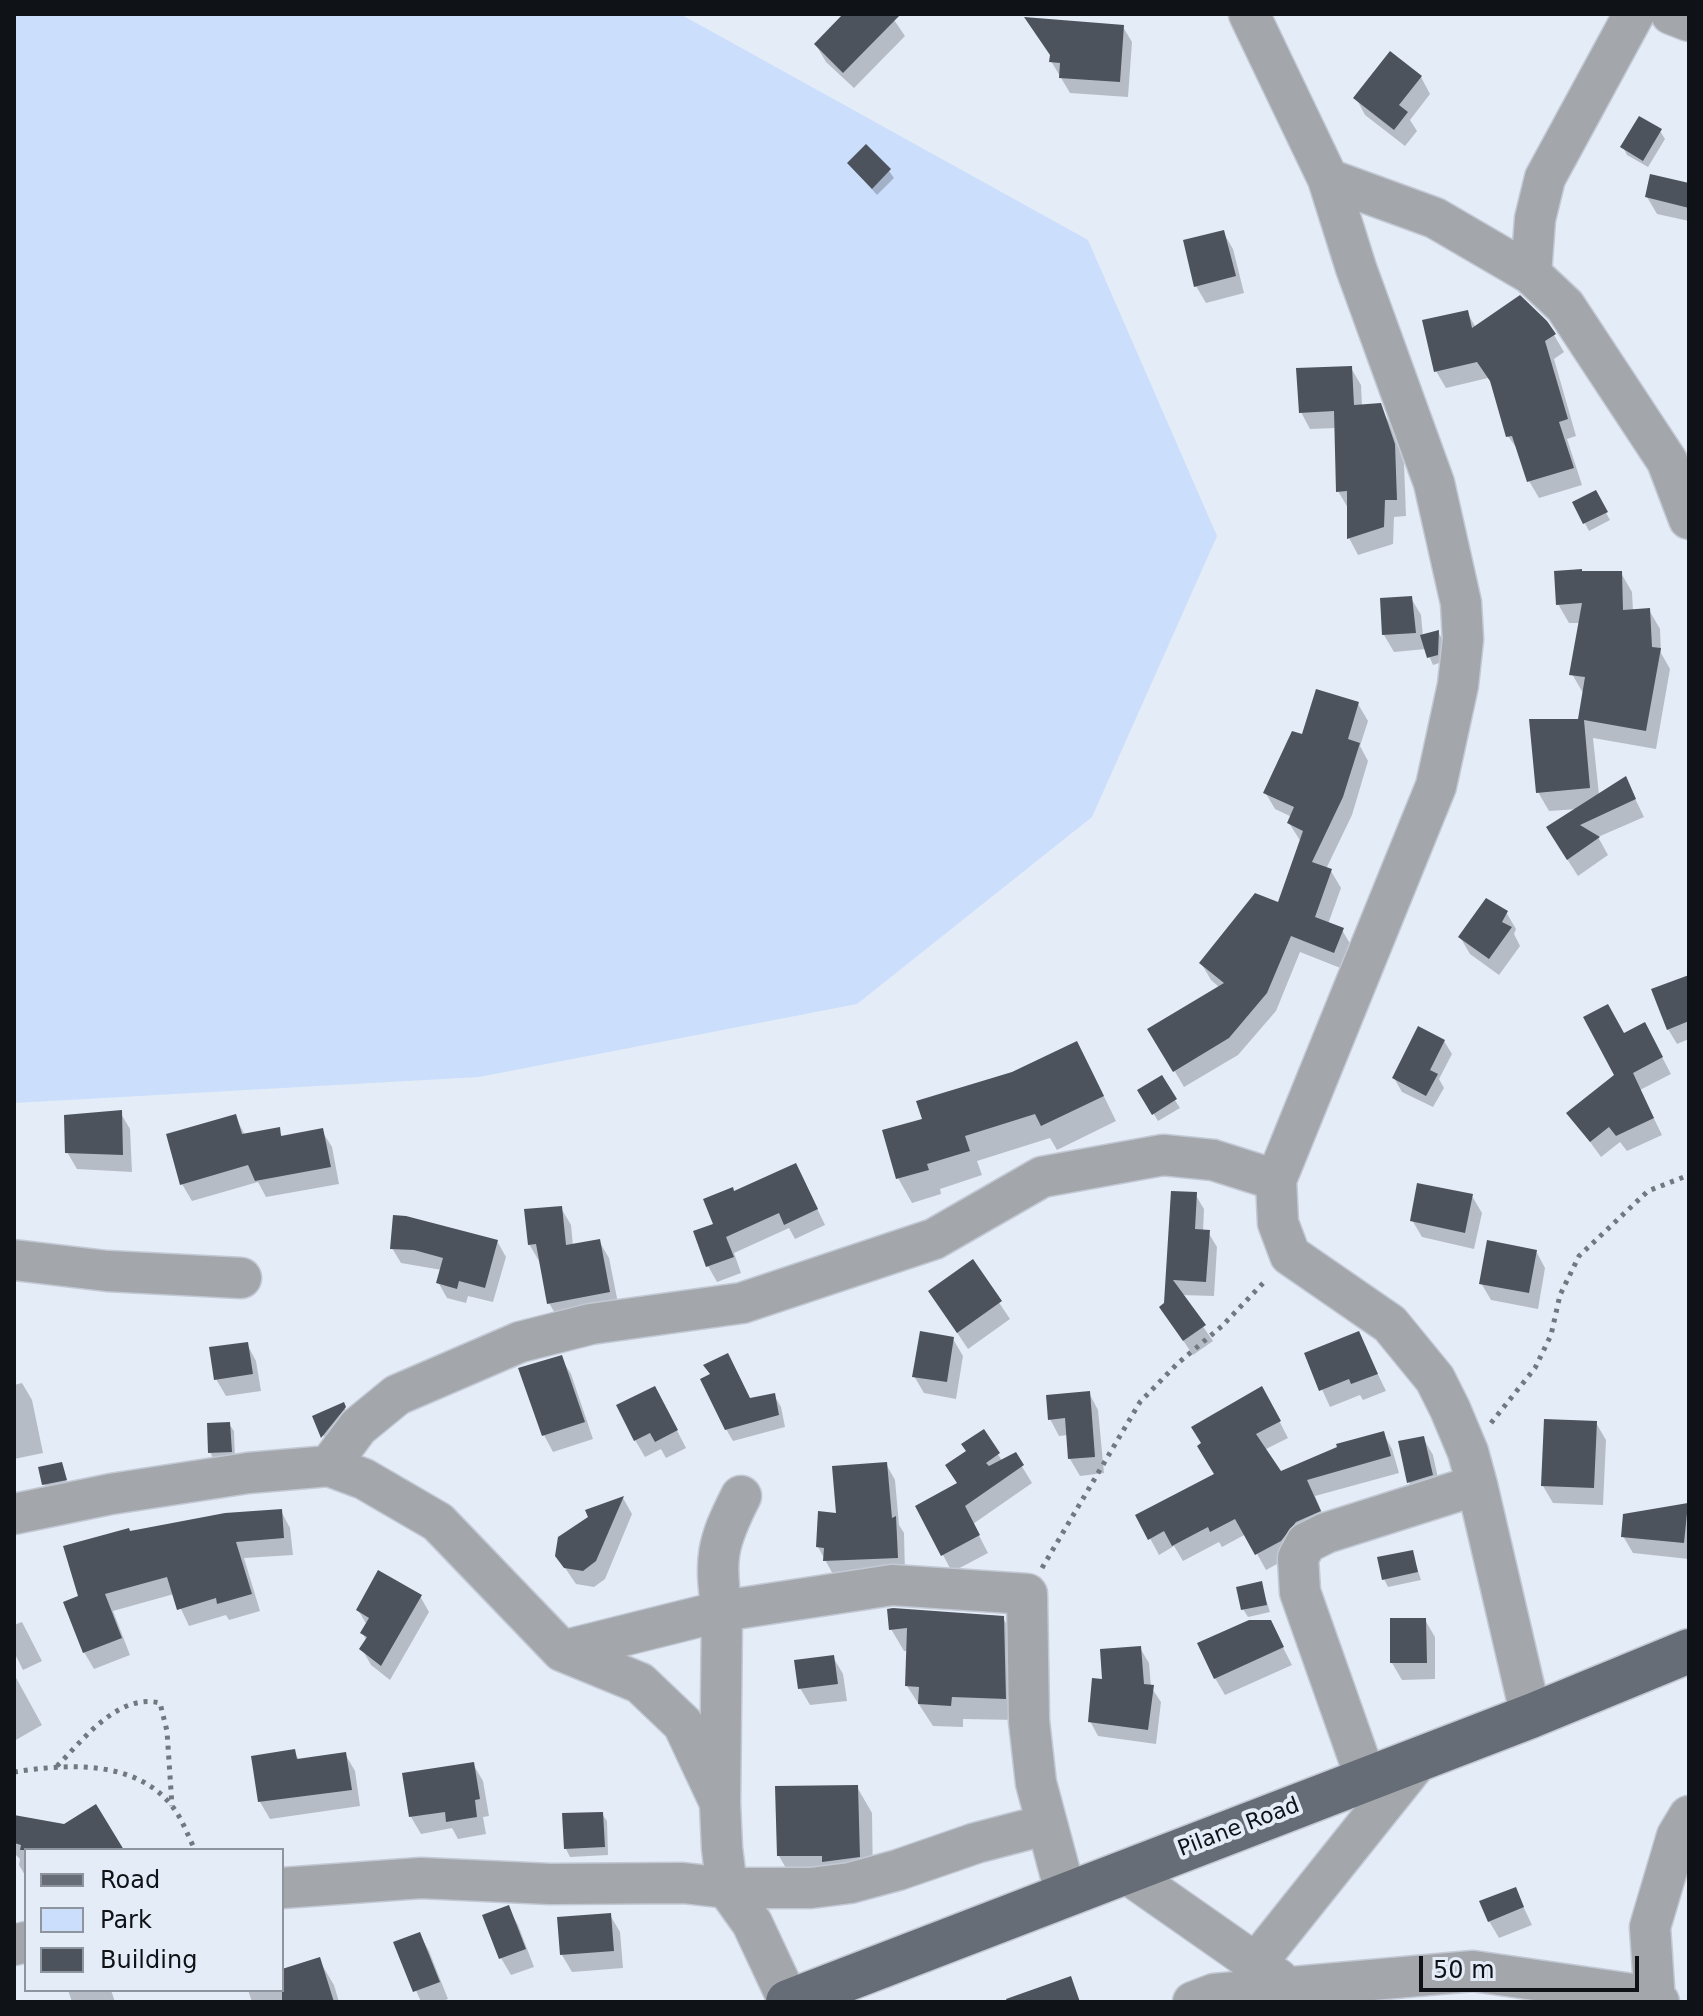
<!DOCTYPE html>
<html>
<head>
<meta charset="utf-8">
<style>
  body { margin:0 }
  #map { position:relative; width:1703px; height:2016px; overflow:hidden; background:#e4ecf8; font-family:"DejaVu Sans",sans-serif }
  canvas { display:block }
  .frame { position:absolute; inset:0; border:16px solid #0f1216; pointer-events:none }
  .legend { position:absolute; left:24px; top:1848px; width:260px; height:144px; box-sizing:border-box; background:#e4ecf8; border:2px solid #8f959e; margin:0; padding:10px 14px; list-style:none; font-size:24px; color:#0f1216 }
  .legend li { display:flex; align-items:center; gap:16px; height:40px }
  .legend b { width:40px; border:2px solid #8f959e }
  .scale { position:absolute; left:1419px; top:1956px; width:220px; height:36px; box-sizing:border-box; border:4px solid #0f1216; border-top:0; padding-left:10px; font-size:24px; line-height:28px; white-space:nowrap; color:#0f1216; -webkit-text-stroke:6px #e4ecf8; paint-order:stroke }
</style>
</head>
<body>
<div id="map">
<canvas width="1703" height="2016"></canvas>
<div class="frame"></div>
<ul class="legend">
<li><b style="height:10px;background:#676d76"></b>Road</li>
<li><b style="height:22px;background:#cbdefb"></b>Park</li>
<li><b style="height:22px;background:#4c535d"></b>Building</li>
</ul>
<div class="scale">50 m</div>
</div>
<script>
const g = document.querySelector('canvas').getContext('2d');
g.lineJoin = 'round';
function fillPath(path, color) {
  g.fillStyle = color;
  g.fill(path, 'evenodd');
}
function trace(path, color, width, dash) {
  g.strokeStyle = color;
  g.lineWidth = width;
  g.lineCap = dash ? 'butt' : 'round';
  g.setLineDash(dash || []);
  g.stroke(path);
}
function write(font, color, halo, rows, align = 'center') {
  g.font = font + ' "DejaVu Sans",sans-serif';
  g.lineWidth = 8;
  g.setLineDash([]);
  g.textBaseline = 'middle';
  g.strokeStyle = halo;
  g.fillStyle = color;
  for (const [text, x, y, turn = 0] of rows) {
    g.save();
    g.translate(x, y);
    g.rotate((+turn || 0) * Math.PI / 180);
    g.textAlign = isNaN(turn) ? turn : align;
    if (halo) g.strokeText(text, 0, 0);
    g.fillText(text, 0, 0);
    g.restore();
  }
}
fillPath(new Path2D(`
  M14 14H680L1088 240 1217 536 1092 817 857 1004 479 1077 14 1103Z`), '#cbdefb');
fillPath(new Path2D(`
  M846 14H890L905 36 854 88 826 62 816 45Z
  M1123 27 1132 42 1128 97 1070 93 1051 61Z
  M1421 77 1430 94 1410 120 1417 131 1405 146 1365 115 1356 98Z
  M1660 131 1665 139 1648 167 1627 155 1623 147Z
  M849 163 889 171 894 178 877 195Z
  M1689 185V221L1657 214 1647 197Z
  M1223 232 1233 249 1244 293 1206 303 1196 286Z
  M1467 312 1476 328 1554 335 1564 352 1554 359 1576 436 1567 439 1582 485 1539 498 1529 481 1520 453 1508 436 1493 386 1488 378 1446 388 1436 371Z
  M1351 368 1361 385 1362 406 1379 405 1389 422 1404 463 1406 516 1394 517 1393 544 1358 555 1349 538 1348 508 1338 491 1337 428 1310 429 1301 412Z
  M1595 492 1610 520 1589 531 1574 503Z
  M1582 573H1621L1632 592 1633 611 1649 610 1660 629 1661 653 1670 669 1656 749 1593 738 1599 795 1625 778 1644 817 1598 837 1608 855 1578 876 1558 845 1578 809 1549 811 1538 792 1580 721 1583 693 1572 674 1581 623H1569L1558 604Z
  M1411 598 1421 615 1423 637 1438 632 1443 640 1442 662 1433 665 1426 649 1394 652 1384 635Z
  M1358 704 1368 721 1360 746 1368 761 1352 815 1326 869 1331 871 1341 888 1328 924 1342 930 1352 947 1343 969 1300 952 1276 1011 1238 1055 1184 1087 1150 1029 1220 988 1211 980 1201 963 1279 904 1301 842 1289 823 1292 817 1275 809 1265 792 1304 736Z
  M1506 912 1516 929 1514 934 1520 946 1499 975 1470 954 1460 937Z
  M1689 978V1039L1677 1044 1668 1029Z
  M1623 1035 1653 1040 1671 1074 1640 1090 1662 1135 1627 1151 1620 1142 1601 1157 1569 1113 1617 1076Z
  M1444 1041 1452 1054 1439 1079 1444 1088 1433 1107 1402 1092 1394 1078Z
  M1090 1068 1116 1121 1057 1150 1050 1138 977 1161 982 1175 940 1189 941 1194 912 1203 898 1178 884 1132Z
  M1161 1078 1180 1108 1158 1121 1140 1091Z
  M120 1112 130 1129 132 1172 77 1169 67 1152Z
  M235 1116 245 1135 278 1130 283 1138 322 1131 332 1147 339 1184 266 1197 258 1182 192 1201 182 1184Z
  M796 1165 825 1225 795 1239 789 1228 734 1253 741 1273 717 1282 708 1266 715 1225 734 1193Z
  M1195 1194 1204 1209 1203 1232H1208L1217 1247 1214 1296 1181 1295 1213 1341 1193 1355 1161 1308 1166 1305Z
  M1472 1196 1482 1213 1474 1249 1422 1237 1412 1220Z
  M561 1208 571 1225 573 1246 599 1241 609 1258 619 1308 559 1320 549 1303 539 1261 529 1244Z
  M497 1241 506 1257 493 1302 468 1296 466 1303 447 1298 438 1282 442 1270 401 1263 392 1248Z
  M1536 1251 1545 1268 1538 1309 1491 1300 1481 1283Z
  M972 1262 1010 1319 968 1349 930 1292Z
  M1358 1333 1386 1391 1363 1400 1360 1395 1330 1407 1306 1354Z
  M953 1339 963 1356 956 1399 924 1393 914 1376Z
  M247 1344 256 1361 261 1391 226 1396 216 1379Z
  M561 1358 571 1374 593 1439 553 1452 544 1435Z
  M22 1383 32 1400 43 1453 14 1459V1385Z
  M1089 1393 1098 1410 1104 1473 1080 1476 1070 1459 1068 1435 1059 1436 1050 1419Z
  M774 1395 781 1407 785 1427 733 1441 726 1429 750 1400Z
  M343 1405 349 1416 327 1443 314 1417Z
  M664 1405 686 1448 666 1458 661 1449 645 1457 635 1440Z
  M1271 1405 1288 1438 1264 1450 1280 1474 1340 1448 1383 1433 1392 1449 1399 1473 1315 1496 1328 1527 1290 1557 1266 1570 1246 1534 1222 1547 1219 1542 1183 1561 1174 1546 1159 1555 1138 1516 1216 1475Z
  M1596 1423 1606 1440 1603 1505 1553 1503 1543 1486Z
  M229 1424 234 1431 235 1459 214 1460 210 1452Z
  M983 1432 1003 1462 1015 1455 1032 1483 973 1524 988 1553 952 1572 943 1555 968 1452Z
  M1423 1438 1433 1455 1441 1492 1418 1499 1409 1482Z
  M61 1464 69 1487 48 1492 44 1484Z
  M886 1464 895 1480 899 1525 904 1533 905 1573 834 1576 818 1547 838 1515Z
  M623 1498 632 1514 605 1579 594 1587 576 1584 557 1556Z
  M1687 1505 1689 1559 1633 1553 1623 1536Z
  M281 1511 290 1528 293 1555 244 1558 260 1611 229 1620 226 1615 189 1626 174 1594 113 1611 130 1655 94 1669 84 1652 80 1597Z
  M1412 1552 1421 1580 1388 1587 1384 1579Z
  M1261 1583 1270 1612 1248 1617 1243 1609Z
  M420 1596 429 1612 390 1680 371 1665 362 1649 367 1641 362 1633 367 1625 358 1610Z
  M1003 1618 1016 1640 1017 1720 963 1719V1727L933 1726 907 1686 908 1651H904L891 1629Z
  M1425 1620 1435 1637V1679L1402 1680 1392 1663Z
  M22 1622 42 1661 23 1670 14 1652V1625Z
  M1270 1622 1292 1665 1225 1695 1215 1678Z
  M1140 1648 1149 1663 1151 1687 1161 1702 1156 1744 1098 1736 1090 1721 1104 1681Z
  M833 1657 843 1674 847 1701 810 1705 800 1688Z
  M14 1674 42 1725 14 1741Z
  M294 1751 299 1760 345 1754 355 1771 360 1806 270 1819 260 1802Z
  M473 1764 483 1781 489 1816 483 1817 486 1834 458 1839 452 1828 421 1834 411 1817 404 1775Z
  M857 1787 872 1813 873 1882H794L779 1856Z
  M602 1814 607 1821 608 1855 570 1857 566 1849Z
  M14 1817 122 1850H26V1877L19 1865 20 1859 14 1853Z
  M1515 1889 1532 1925 1499 1938 1489 1921Z
  M508 1908 518 1925 534 1967 511 1975 501 1958 485 1916Z
  M610 1915 620 1932 623 1968 572 1972 562 1955Z
  M419 1934 429 1951 448 1999 440 2002H421L396 1944Z
  M319 1960 334 1985 339 2002H252L248 1990H282V1971Z
  M68 1990H111L115 2002H72Z`), '#0003');
fillPath(new Path2D(`
  M843 14H901L843 73 814 44Z
  M1024 17 1124 25 1120 82 1059 78 1060 63 1049 62 1050 55Z
  M1390 51 1422 76 1399 105 1408 112 1394 130 1353 98Z
  M1639 116 1662 129 1643 161 1620 147Z
  M866 144 891 169 872 189 847 163Z
  M1650 174 1689 183V208L1645 197Z
  M1224 230 1236 276 1194 287 1183 240Z
  M1520 295 1547 321 1556 334 1545 341 1568 419 1559 422 1574 468 1527 482 1512 436 1506 437 1490 381 1477 362 1434 372 1422 320 1468 310 1472 328Z
  M1352 366 1354 405 1381 403 1395 444 1397 500H1385L1384 527 1347 539V491L1336 492 1334 411 1299 413 1296 368Z
  M1596 490 1608 512 1583 524 1572 502Z
  M1582 569V571H1622L1623 610 1650 608 1652 647 1661 648 1646 731 1584 720 1590 788 1536 793 1529 719H1578L1585 677 1569 675 1582 603 1556 605 1554 571Z
  M1412 596 1416 633 1382 635 1380 598Z
  M1439 630 1438 655 1427 658 1420 635Z
  M1316 689 1359 702 1348 739 1360 743 1343 797 1312 862 1332 869 1315 917 1344 928 1334 953 1291 936 1267 993 1229 1038 1173 1072 1147 1029 1224 983 1199 963 1255 893 1278 902 1303 831 1287 823 1294 807 1263 793 1292 731 1302 734Z
  M1626 776 1636 799 1580 825 1600 837 1567 860 1546 827Z
  M1486 898 1508 911 1502 922 1512 927 1489 959 1458 937Z
  M1689 975V1021L1667 1030 1651 989Z
  M1608 1004 1624 1033 1645 1022 1663 1057 1633 1073 1654 1118 1616 1136 1609 1127 1590 1142 1566 1113 1614 1075 1583 1017Z
  M1418 1026 1445 1040 1430 1070 1438 1074 1426 1096 1392 1078Z
  M1077 1041 1104 1096 1041 1126 1035 1114 965 1136 970 1151 927 1164 929 1170 896 1179 882 1130 922 1119 916 1101 1012 1072Z
  M1162 1075 1177 1099 1152 1115 1137 1090Z
  M122 1110 123 1155 65 1153 64 1115Z
  M236 1114 242 1134 280 1127 281 1136 323 1128 331 1167 255 1181 248 1165 180 1185 166 1134Z
  M796 1163 818 1209 784 1225 779 1213 726 1237 734 1257 706 1267 693 1231 713 1224 703 1199 733 1187 734 1191Z
  M1417 1183 1473 1194 1465 1233 1410 1221Z
  M1171 1191 1197 1192 1195 1229 1210 1230 1206 1282 1173 1280 1206 1325 1183 1341 1159 1307 1164 1303Z
  M562 1206 566 1245 600 1239 610 1292 547 1304 536 1244 528 1245 524 1209Z
  M393 1215 406 1216 498 1240 485 1288 459 1281 457 1289 436 1283 443 1258 414 1250 390 1249Z
  M1487 1240 1537 1250 1529 1293 1479 1284Z
  M973 1259 1002 1301 957 1333 928 1291Z
  M920 1331 954 1337 947 1382 912 1377Z
  M1359 1331 1378 1374 1351 1384 1349 1379 1319 1391 1304 1353Z
  M248 1342 253 1374 214 1380 209 1347Z
  M728 1353 750 1398 775 1393 779 1415 725 1430 700 1379 710 1374 703 1365Z
  M562 1355 585 1422 542 1436 518 1368Z
  M655 1386 678 1430 655 1442 650 1433 634 1441 616 1405Z
  M1262 1386 1281 1421 1256 1434 1281 1471 1337 1447 1336 1444 1384 1431 1391 1456 1307 1480 1321 1511 1296 1522 1281 1541 1255 1555 1235 1519 1210 1532 1208 1527 1172 1546 1164 1531 1148 1540 1135 1515 1214 1474 1197 1446 1201 1443 1191 1427Z
  M1090 1391 1095 1457 1068 1459 1065 1418 1048 1420 1046 1395Z
  M344 1402 346 1407 321 1438 312 1416Z
  M1544 1419 1597 1421 1594 1488 1541 1486Z
  M230 1422 232 1452 208 1453 207 1423Z
  M984 1429 1000 1453 986 1463 989 1466 1016 1452 1024 1465 965 1506 980 1535 941 1556 915 1506 957 1483 945 1465 966 1451 961 1444Z
  M1424 1436 1433 1475 1407 1483 1398 1441Z
  M62 1462 67 1480 42 1485 38 1467Z
  M887 1462 892 1518 896 1516 898 1558 823 1561 824 1548 816 1547 818 1511 836 1513 832 1466Z
  M624 1496 596 1561 583 1571 564 1568 555 1556 558 1537 588 1517 585 1510Z
  M1688 1503 1684 1543 1621 1537 1623 1514Z
  M282 1509 284 1538 236 1542 252 1594 217 1604 216 1598 177 1610 167 1577 105 1594 122 1638 83 1653 63 1602 78 1596 63 1546 129 1528 130 1531 225 1513Z
  M1413 1550 1418 1572 1382 1580 1377 1557Z
  M378 1570 422 1595 381 1666 359 1649 367 1637 360 1633 369 1618 356 1610Z
  M1262 1581 1267 1605 1241 1610 1236 1587Z
  M893 1608 1004 1616 1006 1699 952 1697 951 1706 918 1704 919 1687 905 1686 907 1628 889 1630 887 1609Z
  M1390 1618H1426L1427 1663H1390Z
  M1249 1620H1271L1284 1647 1214 1679 1197 1643Z
  M1141 1646 1144 1684 1154 1685 1148 1730 1088 1722 1092 1678 1102 1679 1100 1649Z
  M834 1655 838 1684 798 1689 794 1660Z
  M295 1749 297 1759 346 1752 352 1790 258 1802 251 1756Z
  M474 1762 480 1799 475 1800 477 1817 446 1822 445 1812 409 1817 402 1773Z
  M858 1785 860 1857 822 1862V1856H777L775 1786Z
  M96 1804 124 1850H20L21 1845 14 1843V1815L64 1824Z
  M603 1812 605 1847 564 1849 562 1813Z
  M1516 1887 1524 1907 1488 1922 1479 1901Z
  M509 1905 526 1949 499 1959 482 1915Z
  M611 1913 614 1951 560 1955 557 1917Z
  M420 1932 440 1982 413 1992 393 1942Z
  M320 1957 334 2002H282V1969Z
  M1071 1976 1080 2002H1007L1006 1999Z`), '#4c535d');
const minor = new Path2D(`
  M1249 14 1328 179 1356 268 1434 483 1461 603 1463 639 1458 685 1436 786 1276 1180 1278 1223 1290 1255 1390 1324 1435 1379 1450 1409 1468 1452 1477 1485 1531 1716
  M1671 14 1689 21
  M1328 179 1435 218 1531 274 1565 306 1667 461 1689 519
  M1531 274 1535 219 1545 178 1634 14
  M14 1260 107 1271 241 1278
  M329 1466 358 1427 397 1395 520 1342 591 1324 742 1303 934 1239 1042 1177 1163 1155 1213 1160 1276 1180
  M741 1496C717 1543 714 1559 722 1611L720 1803 722 1848 727 1888 752 1923 789 2002
  M14 1514 111 1494 248 1473 329 1466 364 1479 438 1522 562 1651 640 1683 683 1724 720 1803
  M562 1651 722 1611 892 1585 1027 1594 1029 1721 1036 1783 1066 1895
  M1366 1779 1300 1592 1298 1558 1306 1543 1326 1533 1477 1485
  M1125 1872 1278 1979
  M282 1888 421 1878 550 1884 683 1883 727 1888H811L850 1883 898 1870 976 1843 1045 1825
  M14 1945 26 1942
  M1257 1962 1420 1758
  M1193 2002 1214 1994 1473 1971 1653 1997 1659 2002
  M1655 2002 1650 1927 1677 1836 1689 1816`);
const major = new Path2D(`
  M788 2002 1531 1716 1689 1651`);
trace(minor, '#c2c9d4', 43);
trace(major, '#c2c9d4', 47);
trace(new Path2D(`
  M1491 1423 1535 1368 1551 1335 1560 1295 1579 1256 1648 1191 1689 1175
  M1042 1568 1140 1402 1177 1364 1222 1326 1267 1279
  M57 1766C84 1739 118 1693 160 1703L167 1731 172 1806
  M14 1772C66 1764 135 1759 172 1806 182 1818 188 1836 195 1850`), '#72787f', 5, [4, 6]);
trace(minor, '#a3a6ab', 40);
trace(major, '#676d76', 44);
write('22px', '#0f1216', '#e4ecf8', [
  ["Pilane Road",1239,1828,-21]
]);
</script>
</body>
</html>
